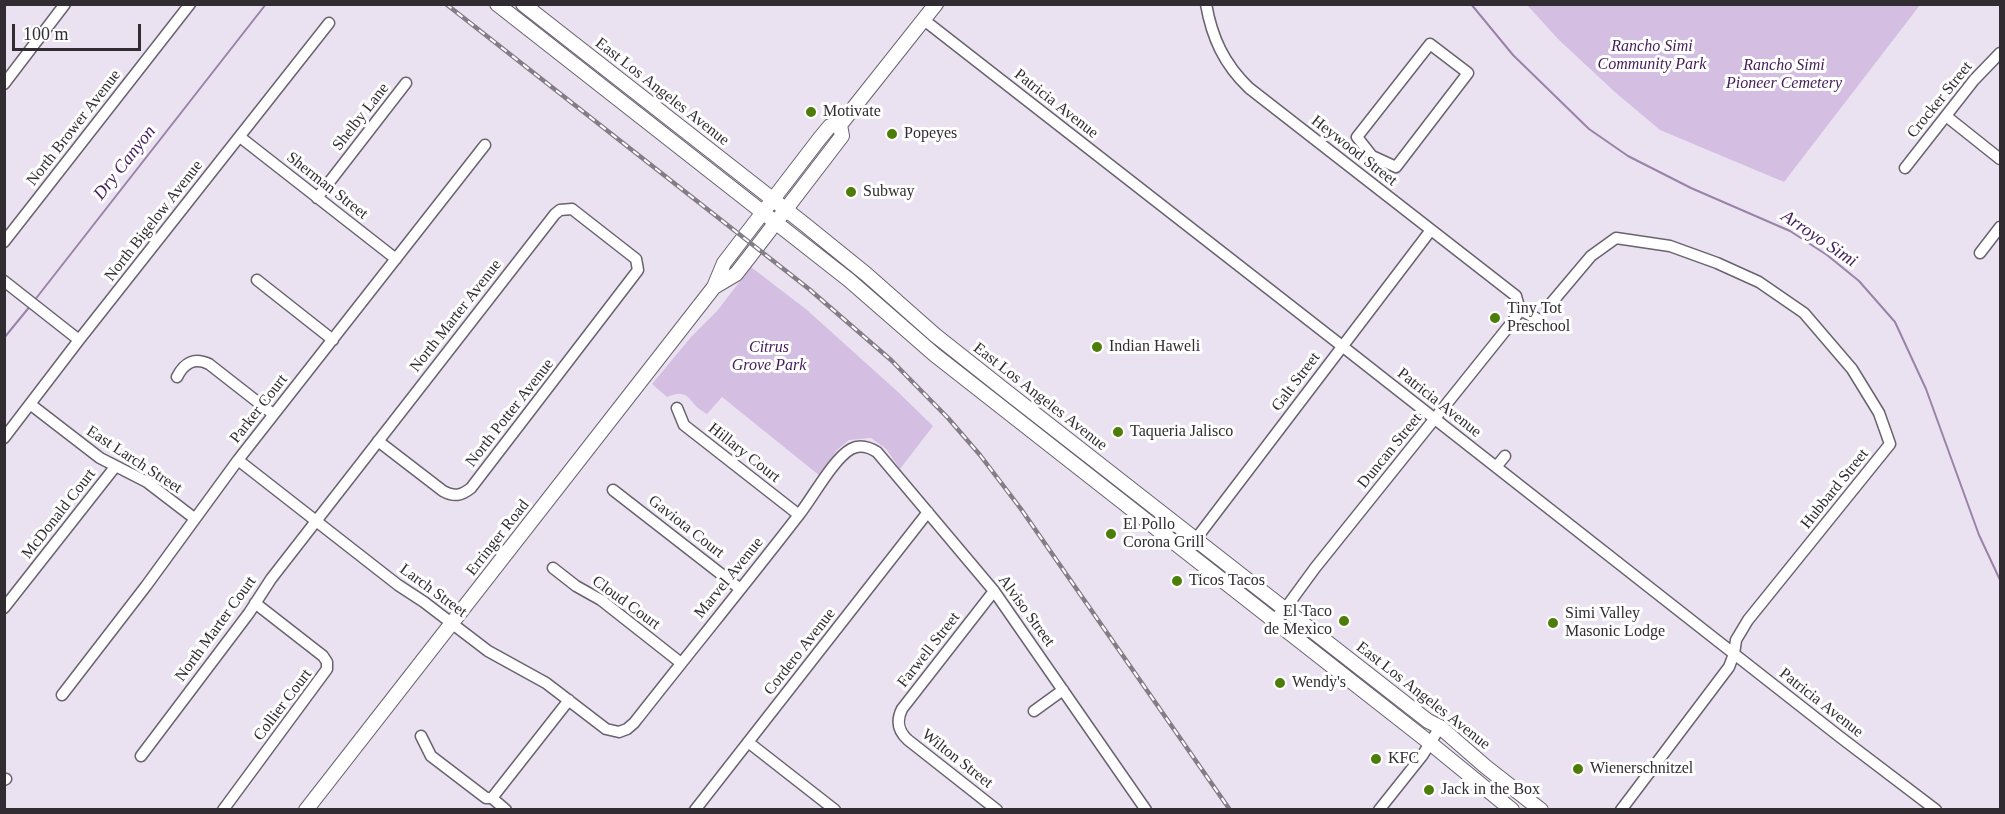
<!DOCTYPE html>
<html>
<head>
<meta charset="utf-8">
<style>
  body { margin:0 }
  #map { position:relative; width:2005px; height:814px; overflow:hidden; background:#ebe2f1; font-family:Georgia,serif }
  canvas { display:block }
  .frame { position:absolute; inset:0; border:6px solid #302c32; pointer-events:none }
  .scale { position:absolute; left:12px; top:24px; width:129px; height:27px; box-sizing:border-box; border:3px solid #302c32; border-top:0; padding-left:8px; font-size:18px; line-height:21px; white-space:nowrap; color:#302c32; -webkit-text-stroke:4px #fff; paint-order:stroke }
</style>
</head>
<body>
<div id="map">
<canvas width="2005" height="814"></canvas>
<div class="frame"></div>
<div class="scale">100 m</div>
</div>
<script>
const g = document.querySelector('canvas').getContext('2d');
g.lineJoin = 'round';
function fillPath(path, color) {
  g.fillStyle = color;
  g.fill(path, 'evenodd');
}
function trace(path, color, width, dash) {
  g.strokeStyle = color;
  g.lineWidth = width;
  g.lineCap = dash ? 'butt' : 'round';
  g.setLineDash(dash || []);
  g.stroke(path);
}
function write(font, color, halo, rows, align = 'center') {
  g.font = font + ' Georgia,serif';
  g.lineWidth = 6;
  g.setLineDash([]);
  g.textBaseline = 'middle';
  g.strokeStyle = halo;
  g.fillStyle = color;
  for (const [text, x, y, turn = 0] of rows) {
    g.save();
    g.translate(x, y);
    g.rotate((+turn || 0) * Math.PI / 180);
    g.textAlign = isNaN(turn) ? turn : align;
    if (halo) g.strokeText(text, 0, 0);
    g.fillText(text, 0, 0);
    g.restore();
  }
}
fillPath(new Path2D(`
  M1527 5H1920L1784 182 1660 130 1616 93 1559 40Z
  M751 267 807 310 898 392 933 426 900 469 886 449 871 438 849 440 837 450 820 476 722 397 707 414C704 412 698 409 695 405 685 393 683 391 667 397L652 384 691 337 717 311Z`), '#d4bfe3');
trace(new Path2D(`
  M1471 4 1513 55 1589 129 1628 156 1691 188 1790 231 1827 255 1859 281 1895 322 1926 389 1979 535 2000 580
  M34 301 266 4
  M4 338 31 305`), '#9a82a9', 2);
const minor = new Path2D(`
  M1206 4C1212 38 1224 64 1249 88L1516 296 1520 310 1513 321 1315 568 1285 609 1273 620
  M924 20 1342 346 1840 737 1936 810
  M1430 44 1468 73 1396 167 1372 156 1357 137Z
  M4 84 65 4
  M1946 116 2000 159
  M240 137 396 259
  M1905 168 1974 80 2000 53
  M317 198 406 83
  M4 242 190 4
  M1980 253 2000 227
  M257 280 333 340
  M4 281 79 340
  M1548 307 1591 256 1616 238 1670 246 1717 263 1759 282 1804 313 1852 369 1879 413 1890 444 1748 620 1736 640 1734 654 1729 667 1621 810
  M1520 310 1538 319
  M177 377C184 363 194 357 209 364L273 414
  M30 404 100 458 147 482 194 518
  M677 408 684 425 799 515
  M4 438 79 340 329 23
  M238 460 398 585 424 602 488 651 546 683 606 729 619 732 627 729 634 723C688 654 744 586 798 516 812 499 833 459 851 449 860 444 869 447 877 452L994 591 1146 810
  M1496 467 1505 456
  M613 490 739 588
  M1186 552 1431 230
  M553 568 576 586 601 600 681 663
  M994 591 902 709C896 721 898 731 908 740L997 810
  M4 608 115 467
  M62 695 146 586 238 460 485 145
  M1034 711 1063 690
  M421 736 431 756 486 798H492L506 810
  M748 742 835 810
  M141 756 249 613 271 579 555 214 560 210 572 209 636 259 638 270 635 274 471 488C461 496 454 497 443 491L378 441
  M4 780 6 779
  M492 798 569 700
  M223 810 327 669V662L323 656 255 603
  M695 810 928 512
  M1379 810 1422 756 1440 727`);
const major = new Path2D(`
  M497 4 849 280 935 355 1430 743 1512 810
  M523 4 803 223 866 274 935 335 1007 392 1428 721 1440 727 1486 767 1541 810
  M714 287 736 274 750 256 842 136 840 125
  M306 810 714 287 724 263 820 138 830 126 840 125 936 4`);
trace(minor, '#6a626f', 13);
trace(major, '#6a626f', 16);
trace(minor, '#fff', 10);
trace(major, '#fff', 14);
const rail = new Path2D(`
  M446 4 809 289 891 360 948 418 980 455 1021 509 1230 810`);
trace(rail, '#837d87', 4.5);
trace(rail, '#fff', 2, [7]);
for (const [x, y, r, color] of [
  [811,112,6,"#4d7d09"],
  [892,134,6,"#4d7d09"],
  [851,192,6,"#4d7d09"],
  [1495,318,6,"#4d7d09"],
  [1097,347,6,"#4d7d09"],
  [1118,432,6,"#4d7d09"],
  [1111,534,6,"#4d7d09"],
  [1177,581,6,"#4d7d09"],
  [1344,621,6,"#4d7d09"],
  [1553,623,6,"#4d7d09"],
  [1280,683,6,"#4d7d09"],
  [1376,759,6,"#4d7d09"],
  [1578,769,6,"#4d7d09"],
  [1429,790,6,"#4d7d09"]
]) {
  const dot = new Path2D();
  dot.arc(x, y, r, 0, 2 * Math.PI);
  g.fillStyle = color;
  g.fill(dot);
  trace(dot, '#fff', 2);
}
write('italic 16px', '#441b5a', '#fff', [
  ["Rancho Simi",1652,47],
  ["Community Park",1652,65],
  ["Rancho Simi",1784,66],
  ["Pioneer Cemetery",1784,84],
  ["Citrus",769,348],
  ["Grove Park",769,366]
]);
write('16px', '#302c32', '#fff', [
  ["East Los Angeles Avenue",662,92,38],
  ["Crocker Street",1940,100,-51],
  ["Patricia Avenue",1056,104,38],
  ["Shelby Lane",361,117,-52],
  ["North Brower Avenue",74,128,-52],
  ["Heywood Street",1354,151,38],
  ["Sherman Street",327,186,38],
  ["North Bigelow Avenue",154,221,-52],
  ["North Marter Avenue",456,316,-52],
  ["Galt Street",1296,382,-53],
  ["East Los Angeles Avenue",1040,397,38],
  ["Patricia Avenue",1439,403,38],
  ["Parker Court",259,409,-52],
  ["North Potter Avenue",510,413,-52],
  ["Duncan Street",1390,451,-51],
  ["Hillary Court",744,453,38],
  ["East Larch Street",134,460,33],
  ["Hubbard Street",1835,489,-51],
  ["McDonald Court",59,514,-52],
  ["Gaviota Court",686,527,38],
  ["Erringer Road",498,538,-52],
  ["Marvel Avenue",729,578,-51],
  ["Larch Street",433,591,36],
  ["Cloud Court",626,603,36],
  ["Alviso Street",1026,611,54],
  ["North Marter Court",216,629,-54],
  ["Farwell Street",929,650,-52],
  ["Cordero Avenue",800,652,-52],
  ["East Los Angeles Avenue",1423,696,38],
  ["Patricia Avenue",1821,703,38],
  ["Collier Court",283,705,-53],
  ["Wilton Street",957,759,38]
]);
write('16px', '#302c32', '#fff', [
  ["Motivate",823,112],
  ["Popeyes",904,134],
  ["Subway",863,192],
  ["Tiny Tot",1507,309],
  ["Preschool",1507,327],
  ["Indian Haweli",1109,347],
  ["Taqueria Jalisco",1130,432],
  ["El Pollo",1123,525],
  ["Corona Grill",1123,543],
  ["Ticos Tacos",1189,581],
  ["El Taco",1332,612,"right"],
  ["de Mexico",1332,630,"right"],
  ["Simi Valley",1565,614],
  ["Masonic Lodge",1565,632],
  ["Wendy's",1292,683],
  ["KFC",1388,759],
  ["Wienerschnitzel",1590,769],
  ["Jack in the Box",1441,790]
], 'left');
write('italic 18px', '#48205f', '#fff', [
  ["Dry Canyon",125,163,-52],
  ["Arroyo Simi",1819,239,34]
]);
</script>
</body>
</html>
